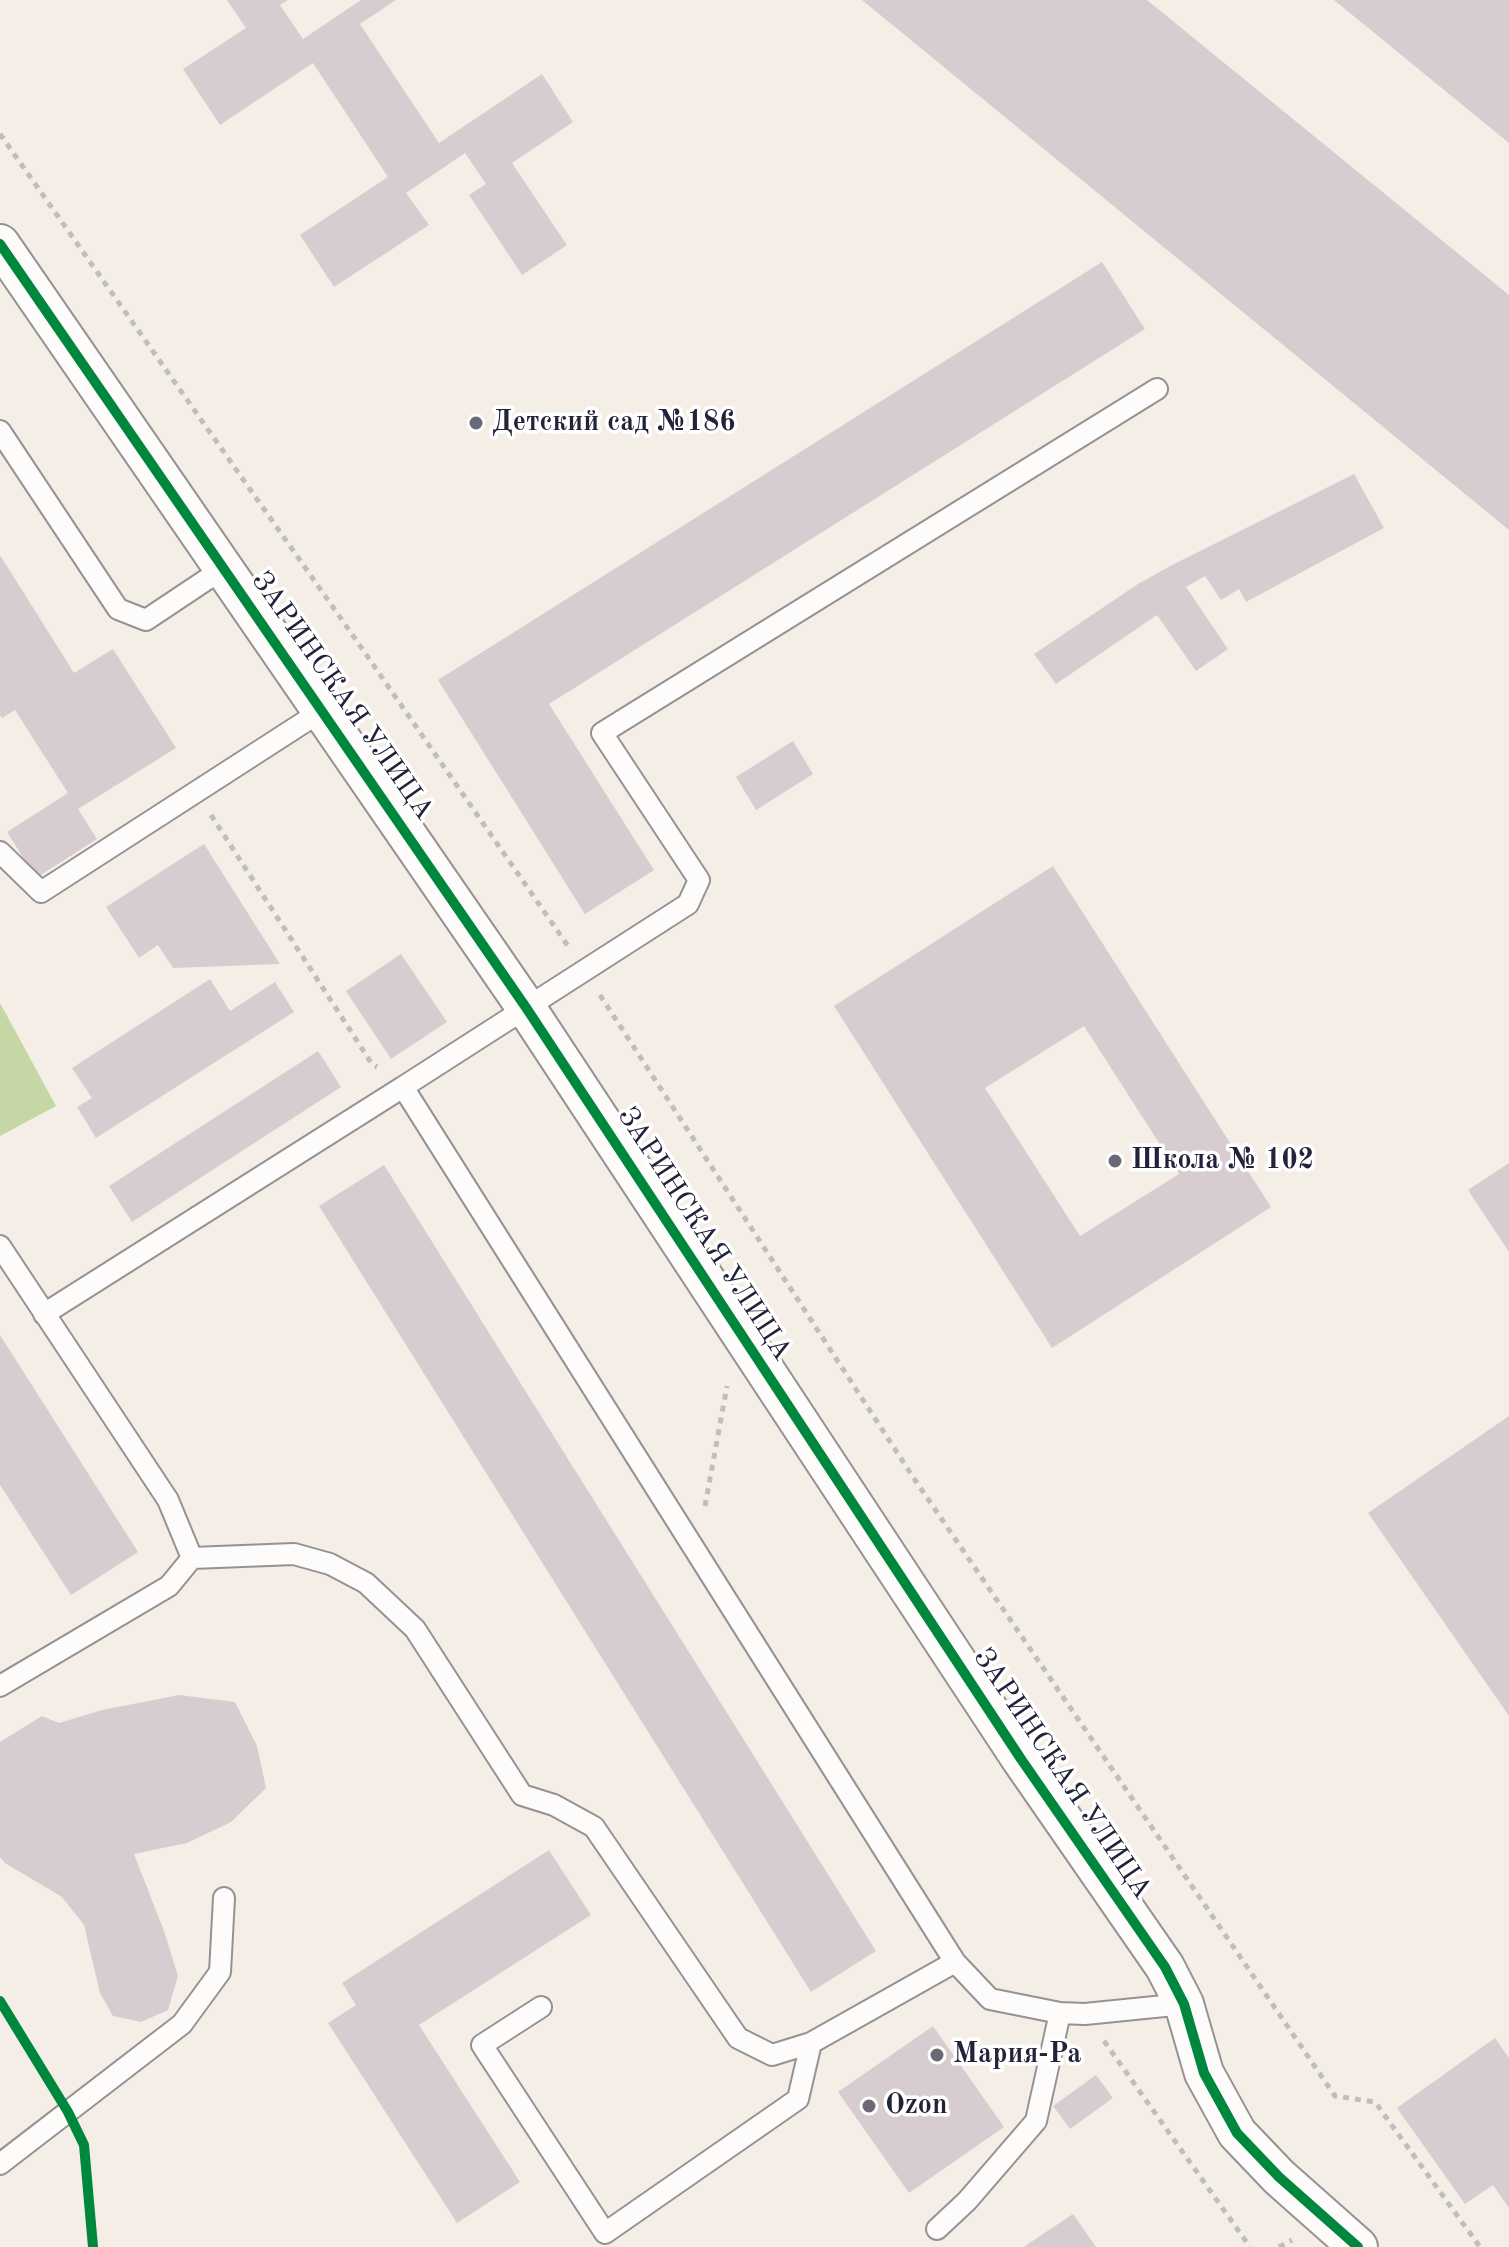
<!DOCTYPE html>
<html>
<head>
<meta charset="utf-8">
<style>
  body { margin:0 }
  canvas { display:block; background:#f4eee7 }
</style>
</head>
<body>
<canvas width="1509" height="2247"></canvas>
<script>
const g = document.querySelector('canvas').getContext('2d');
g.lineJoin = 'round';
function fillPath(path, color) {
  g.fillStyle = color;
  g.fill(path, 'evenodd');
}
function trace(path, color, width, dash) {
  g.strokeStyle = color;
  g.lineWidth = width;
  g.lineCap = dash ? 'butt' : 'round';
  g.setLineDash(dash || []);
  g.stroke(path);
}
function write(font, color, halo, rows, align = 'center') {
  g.font = font + ' "Old Standard TT",serif';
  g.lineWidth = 7;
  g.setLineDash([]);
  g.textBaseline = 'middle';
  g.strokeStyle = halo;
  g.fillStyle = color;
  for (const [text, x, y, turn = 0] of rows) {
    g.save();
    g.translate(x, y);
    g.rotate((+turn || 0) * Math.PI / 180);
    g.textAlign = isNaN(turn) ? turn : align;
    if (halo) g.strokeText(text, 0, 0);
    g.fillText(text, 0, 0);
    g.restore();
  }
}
fillPath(new Path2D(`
  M0 1003 56 1106 0 1136Z`), '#c4d7a5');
fillPath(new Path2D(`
  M227 0H288L280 5 303 39 361 0H396L360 24 439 143 542 74 573 122 512 163 567 245 522 275 469 195 486 184 465 153 406 193 429 225 334 287 300 235 388 177 313 63 220 125 183 69 246 28Z
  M862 0H1147L1509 295V530Z
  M1334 0H1509V143Z
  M1102 262 1145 329 549 704 654 870 585 914 438 680Z
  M1354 474 1384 528 1246 602 1239 589 1221 600 1205 576 1186 587 1228 649 1196 671 1157 615 1056 684 1034 654 1138 584 1172 565Z
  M0 555 74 673 113 649 176 748 78 809 97 839 36 878 7 832 68 793 15 710 2 718 0 715Z
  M793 741 813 774 756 810 736 777Z
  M204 844 280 964 173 968 158 945 139 958 106 907Z
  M1053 866 1271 1207 1052 1348 834 1006ZM1084 1026 1179 1174 1080 1236 985 1088Z
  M401 954 447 1022 391 1059 346 991Z
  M210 979 230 1011 275 982 294 1012 96 1138 77 1107 92 1098 72 1068Z
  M318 1051 341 1087 132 1222 109 1186Z
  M1509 1163V1252L1468 1190Z
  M384 1165 876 1951 811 1992 319 1206Z
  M0 1335 138 1552 71 1595 0 1485Z
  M1509 1416V1716L1368 1513Z
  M179 1695 235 1702 257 1746 266 1788 231 1822 187 1843 134 1854 164 1931 178 1976 168 2010 141 2022 113 2016 100 1993 84 1925 62 1897 5 1863 0 1857V1742L42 1716 59 1723 102 1710Z
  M549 1850 591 1915 419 2025 520 2182 457 2223 328 2023 356 2005 342 1983Z
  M933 2026 1004 2127 909 2193 838 2092Z
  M1495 2038 1509 2058V2208L1493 2185 1465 2204 1397 2108Z
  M1096 2075 1113 2098 1070 2129 1053 2106Z
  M1073 2214 1096 2247H1024L1031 2242Z`), '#d7cdd0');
const lane = new Path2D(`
  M1157 389 602 733 699 880 688 904 403 1087 955 1962 990 1999 1060 2013 1085 2014 1184 2004
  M0 431 118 609 146 620 224 568
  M0 852 41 892 323 710
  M0 1246 168 1500 192 1558 169 1586 0 1686
  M44 1314 403 1087
  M192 1558 294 1554 330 1564 366 1583 415 1629 522 1795 554 1805 594 1827 738 2038 772 2055 811 2043 955 1962
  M541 2007 482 2045 605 2233 798 2099 811 2043
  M0 2164 182 2024 220 1972 224 1898
  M937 2229 967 2201 1036 2121 1060 2013`);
const street = new Path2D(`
  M0 244 527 1009 1021 1759 1165 1967 1184 2004 1204 2073 1237 2133 1279 2177 1358 2247`);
trace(lane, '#959293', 24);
trace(street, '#959293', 42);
trace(new Path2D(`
  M0 134 354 637 568 946
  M211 815 372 1064 377 1067
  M600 995 913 1477 1335 2096 1375 2102 1480 2247
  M705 1506 727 1386
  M0 2001 51 2085
  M1104 2041 1250 2247
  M81 2140 84 2145 93 2247
  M1279 2247 1292 2240`), '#bfbebf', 5, [6, 6]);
trace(lane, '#fdfcfb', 20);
trace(street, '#fdfcfb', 38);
trace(new Path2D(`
  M0 244 527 1009 1021 1759 1165 1967 1184 2004 1204 2073 1237 2133 1279 2177 1358 2247
  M0 2001 68 2112 84 2145 93 2247`), '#00873e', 10);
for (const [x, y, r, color] of [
  [476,423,8,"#6c6977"],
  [1115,1161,8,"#6c6977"],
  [937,2055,8,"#6c6977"],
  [869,2106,8,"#6c6977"]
]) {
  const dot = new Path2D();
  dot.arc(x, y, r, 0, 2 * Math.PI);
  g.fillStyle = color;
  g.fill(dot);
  trace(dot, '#fff', 3);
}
write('bold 28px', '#22223b', '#fff', [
  ["Детский сад №186",492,423],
  ["Школа № 102",1131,1161],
  ["Мария-Ра",953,2055],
  ["Ozon",885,2106]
], 'left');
write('28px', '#22223b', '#fff', [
  ["ЗАРИНСКАЯ УЛИЦА",342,696,55],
  ["ЗАРИНСКАЯ УЛИЦА",704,1234,57],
  ["ЗАРИНСКАЯ УЛИЦА",1062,1774,56]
]);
</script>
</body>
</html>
